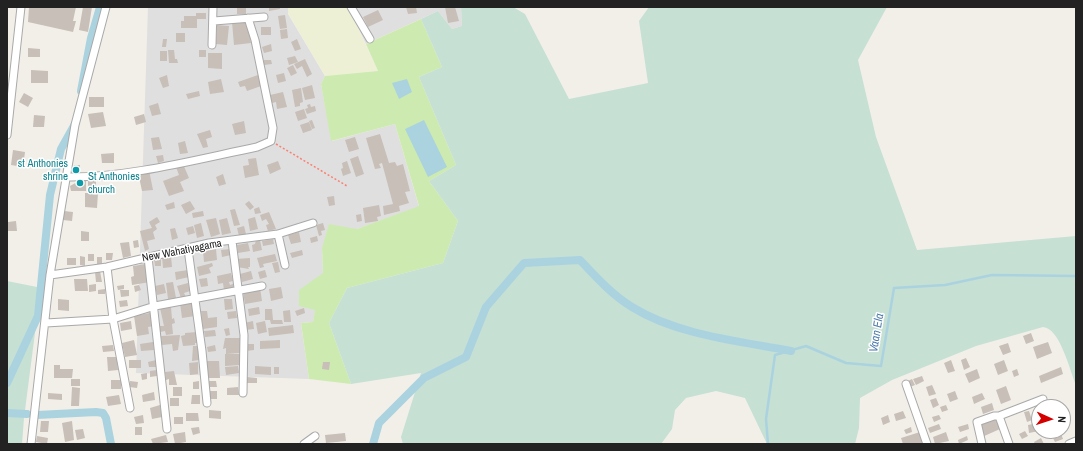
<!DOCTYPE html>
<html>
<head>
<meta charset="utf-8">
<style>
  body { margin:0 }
  #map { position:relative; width:1083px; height:451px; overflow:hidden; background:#f2efe9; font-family:"Archivo Narrow",sans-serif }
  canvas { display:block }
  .frame { position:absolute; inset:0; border:8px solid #222; pointer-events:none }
  .north { position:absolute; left:1031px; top:399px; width:40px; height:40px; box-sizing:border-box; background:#fff; border:1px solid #a7a7a7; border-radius:50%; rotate:93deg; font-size:11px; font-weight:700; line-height:16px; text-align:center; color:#222 }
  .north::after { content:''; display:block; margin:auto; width:14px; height:18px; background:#d40000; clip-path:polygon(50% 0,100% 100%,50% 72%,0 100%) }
</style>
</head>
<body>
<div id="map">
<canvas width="1083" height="451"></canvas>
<div class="frame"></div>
<div class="north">N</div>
</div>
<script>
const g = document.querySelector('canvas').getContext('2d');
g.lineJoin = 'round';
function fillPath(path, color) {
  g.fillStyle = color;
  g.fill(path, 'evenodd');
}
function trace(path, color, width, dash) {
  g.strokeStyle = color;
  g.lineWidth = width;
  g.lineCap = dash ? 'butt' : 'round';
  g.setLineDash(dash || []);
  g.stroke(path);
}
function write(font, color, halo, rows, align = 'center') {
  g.font = font + ' "Archivo Narrow",sans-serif';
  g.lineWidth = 3;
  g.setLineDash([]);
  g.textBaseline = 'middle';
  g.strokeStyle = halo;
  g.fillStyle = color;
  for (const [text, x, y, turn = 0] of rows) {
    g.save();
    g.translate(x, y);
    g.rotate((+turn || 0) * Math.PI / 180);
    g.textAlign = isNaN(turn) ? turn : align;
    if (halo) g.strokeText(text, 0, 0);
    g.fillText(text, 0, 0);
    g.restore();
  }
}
fillPath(new Path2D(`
  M148 7H288V14L325 76 321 84 332 141 395 124 419 207 357 229 322 248 323 273 313 322 301 323 309 379 136 373Z
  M348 7H461L462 26 452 29 438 11 366 44Z`), '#e0dfdf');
fillPath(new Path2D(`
  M288 7H348L378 71 325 76 288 13Z`), '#eef0d5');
fillPath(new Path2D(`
  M421 19 442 67 419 77 456 165 429 181 458 221 443 263 347 288 329 323 351 384 309 379 301 323 313 322 315 310 299 306V290L323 273 322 248 329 224 357 229 419 206 395 124 331 141 321 84 325 76 378 71 366 44Z`), '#cdebb0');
fillPath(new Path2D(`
  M461 7H513L525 14 569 99 648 83 639 21 649 7H887L858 60 876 137 917 250 1076 236V385C1070 371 1060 328 1043 327L976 346 892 380 860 398 859 428 855 444H767L745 398 716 391 686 398 675 410 672 429 661 444H403L401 437 421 373 351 384 329 323 347 288 443 263 458 221 429 181 456 165 419 77 442 67 421 19 438 11 452 29 462 26Z
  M7 281 37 287 40 294 24 418 22 444H7Z`), '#c6e0d4');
fillPath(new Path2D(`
  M407 79 412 92 399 99 392 83Z
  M424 120 447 167 428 177 405 129Z`), '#aad3df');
trace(new Path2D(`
  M768 444 766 419 775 355 806 346 846 363 881 366 894 288 945 285 992 275 1076 276`), '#aad3df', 2.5);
trace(new Path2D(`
  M81 91 91 38 100 7
  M7 383 38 316 50 195 61 149 75 124
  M7 413 27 414
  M37 415 96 412 103 413 106 418 111 444
  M373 444 379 423 424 378 466 357 486 307 524 263 580 260C596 277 612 295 632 307 677 335 739 341 791 351`), '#aad3df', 8);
fillPath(new Path2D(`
  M29 7H76L73 21H76L73 32 28 22Z
  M83 7H92L88 32 79 30Z
  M237 7H246V14H237Z
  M269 7H280V9L269 11Z
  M406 7H416L417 13 408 14Z
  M445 7H455L459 21 448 23Z
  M378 10 383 20 368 27 363 17Z
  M196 13H206V19H197V28H181V21H184V16H196Z
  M285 15 287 28 280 29 278 16Z
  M247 20 251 43 234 45 232 22Z
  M217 25 229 26 227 45 216 44Z
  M261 27H271V35H261Z
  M287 29 288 38 281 39 280 30Z
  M176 33H185V42H176Z
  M163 39H167L166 47H162Z
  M297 39 301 49 295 51 291 42Z
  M271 44 272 51 264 53 262 47Z
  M28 48 40 49V57H28Z
  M168 50H174L175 59H177L178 63H169Z
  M199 50H206V57H199Z
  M160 51H167V61H160Z
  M208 53H222V69L208 68Z
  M295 56 298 62 289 65 287 58Z
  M305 59 312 74 307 77 302 66 297 69 294 64Z
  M264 60H271L272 64 264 65Z
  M293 65 297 73 291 76 287 68Z
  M31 70 48 71V83H31Z
  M284 73 286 81 278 83 276 75Z
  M167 75 169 86 163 88 159 78Z
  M258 75 261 86 247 91 245 86 240 87 238 82Z
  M221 79 224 92 210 94 208 82Z
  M312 85 315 98 305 100 302 88Z
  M301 88 303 102 300 103V106L295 107 292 90Z
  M199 91 200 96 188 99 186 94Z
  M283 92 287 107 277 109 276 102 272 103 270 95Z
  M24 93 33 98 28 107 19 102Z
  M89 97H104V107H89Z
  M158 103 161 114 152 116 149 106Z
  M310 104 311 107 315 106 316 111 307 114 305 109 308 108 307 105Z
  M304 109 307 118 298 121 295 112Z
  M103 112 106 126 91 128 88 114Z
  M144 114 146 122 136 125 134 117Z
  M34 115 45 116 44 127H33Z
  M312 120 315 128 312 129 309 121Z
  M244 121 246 133 235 135 232 124Z
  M309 122 312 130 303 133 300 125Z
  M210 130 212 137 206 139 208 147 203 148 197 134Z
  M380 134 389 163 395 162 397 166 403 164 410 191 405 192 409 203 399 206 400 211 384 215 383 206 393 204 382 163 379 164 381 168 375 169 366 138Z
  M159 137 162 149 153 150 151 138Z
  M355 137 359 149 349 152 345 140Z
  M185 141 188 153 180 154 178 143Z
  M13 150 25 152 23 167 11 165Z
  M114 153V163H102L101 154Z
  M163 155 164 161 158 163 156 156Z
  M358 156 364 174 356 177 350 159Z
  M256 158 259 175 245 178 243 166 249 165 248 159Z
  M278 161 281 169 270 174 267 165Z
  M347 161 351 173 343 176 341 169 343 168 342 163Z
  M183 164 189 178 180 182 184 191 169 196 163 181 179 175 176 167Z
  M74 165H80L79 175H73Z
  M149 170 153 190 142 191 138 172Z
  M223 174 226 184 219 186 216 177Z
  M88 179H96V191H88Z
  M79 181H86V191H71L70 186Z
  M85 193H98L97 208 85 207Z
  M334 196 335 205 329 206 327 197Z
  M190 201 195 209 186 214 181 205Z
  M249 201 254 207 250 210 245 204Z
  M174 202 175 208 167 210 165 205Z
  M379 205 381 216 377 217 378 221 365 223 363 208Z
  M259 207 261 213 255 214 254 209Z
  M235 209 240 225 234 226 230 210Z
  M64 211 73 212 72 221 63 220Z
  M203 211 204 216 193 218 192 213Z
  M269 212 276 229 268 231 266 225 269 224 266 219 262 221 260 215Z
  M361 214 362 221 357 222 356 215Z
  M157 217 160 222 155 225 157 229 153 232 155 239 147 241 149 249 145 251 140 231 152 228 149 222Z
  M255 217 258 229 250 231 248 219Z
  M216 218 220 234 211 237 206 220Z
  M227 218 231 233 222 235 219 220Z
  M16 221 17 231H8V222Z
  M201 223 204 236 197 238 194 225Z
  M323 223 325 230 321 231 322 235 319 236 316 225Z
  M193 226 195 233 188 235 186 228Z
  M244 226 246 234 239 236 237 228Z
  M175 228 178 238 172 240 170 229Z
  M81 231 89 232V241H81Z
  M299 232 301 242 291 244 288 235Z
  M317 236 318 241 311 243 310 238Z
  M273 239 274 244 263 246 262 241Z
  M138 240 139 247 134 248 133 241Z
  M256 240H260L262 250 253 252 252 245 255 244Z
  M129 242 131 256 123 258 120 243Z
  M248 243 250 251 238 253 237 245Z
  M216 249 217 260 204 262 203 251Z
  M230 249 231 255 222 257 221 250Z
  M302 250 303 255 292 258 290 253Z
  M106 253H113L112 260H106Z
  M88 254H94V261H88Z
  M275 254 277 261 263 264 264 267 260 268 257 258Z
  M80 256 85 257V266L80 265Z
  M171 256 172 267 163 268 162 257Z
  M97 257H102V264H97Z
  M67 258H76V265H67Z
  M250 258V267H248L249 269 237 267 236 259Z
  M154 259H161V266H155Z
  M278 262 280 272 275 273 272 263Z
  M212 263 213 266 209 268 211 273 199 276 197 267Z
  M146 264 150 282 132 285 131 277 134 276 133 266Z
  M188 270 189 277 176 280 175 272Z
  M265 270 267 277 260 279 258 272Z
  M100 271 102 282H96L95 272Z
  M251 271 253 279 242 282 240 274Z
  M231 273 233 281 229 282 230 285 233 284V289L224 290 223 283 218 284 217 276Z
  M207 278 208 286 201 287 199 279Z
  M74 279H87L88 291H75Z
  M173 282 176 298 168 299 166 283Z
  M188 283 190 291 184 293 186 297 181 298 177 286Z
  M96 284V291L89 292V285Z
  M164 284 166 293 157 295 155 286Z
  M124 285V289L118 290 117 286Z
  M139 285 141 290 135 292 134 286Z
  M281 287 283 298 271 301 269 289Z
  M260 288 262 301 245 304 243 291Z
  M105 289V294H98V290Z
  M120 290H129V296L121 297Z
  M58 299 69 300V311L58 310Z
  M224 299H232L233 309 225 310Z
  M127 300 128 306 120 307 119 301Z
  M189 302V303H193L195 316 182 318 180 303Z
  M171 307 172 319 174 318 175 323 172 324 173 334 166 335 165 331 160 332 159 326H164L160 308Z
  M259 307 260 314 249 316 248 309Z
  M304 308 305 313 297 316 295 311Z
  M265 309H272L273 320H282L283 324H271L270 320H265Z
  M290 310 291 322H284L283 311Z
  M201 311H207L208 318 217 317V327L203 329Z
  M236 311 237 318 228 319 227 312Z
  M150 313 154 326 148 327 149 334 137 336 134 316Z
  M131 321 132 329 121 331 120 323Z
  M253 321 254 329 245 330 244 323Z
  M265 321 267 332 258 334 256 323Z
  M293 325 294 333 269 336 268 328Z
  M229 328 230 335 226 336 224 329Z
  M215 330 216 336 205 337 204 331Z
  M197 332V343H195V345L183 346 181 336 185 335V333Z
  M1031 333 1034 341 1026 344 1023 336Z
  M180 335 178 350 173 351 172 344 162 345 161 336Z
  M225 338H240V353L226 354V348L223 349Z
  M134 340 137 355 125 357 122 343Z
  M280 340V348L260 349V341Z
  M153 342 154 350 141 351 140 344Z
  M1048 342 1052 353 1037 359 1033 347Z
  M1008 343 1011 352 1003 355 999 346Z
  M246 344H254V350L246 351Z
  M113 345 114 351 103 352 102 346Z
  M215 345 216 351 208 352 207 347Z
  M193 346H198L199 360 192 361Z
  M225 354H240V365L225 366Z
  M107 357H117L118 370 108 371Z
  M966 358 970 367 964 370 961 360Z
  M129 360H141V368H129Z
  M156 360 157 367H149L148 362Z
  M951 360 955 371 948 373 944 363Z
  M1004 360 1008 371 998 375 994 364Z
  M206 361H219L220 378H206Z
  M198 362V374L190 375 189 363Z
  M323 362H330L329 370 322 369Z
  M54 365H60V369H73L72 378H54Z
  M238 366 239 373 226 375 225 367Z
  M255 366 271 367V375L255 374Z
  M274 367H279V374H274Z
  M1061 367 1063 374 1041 383 1039 376Z
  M977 369 980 378 969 383 965 374Z
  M1017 369 1019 375 1014 377 1012 371Z
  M157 370V376L150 377V371Z
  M174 371 177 385H169V379L166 380 165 372Z
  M147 373V379L142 380 141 374Z
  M922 376 924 381 916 385 913 379Z
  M247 377 257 378V383H246Z
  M71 379H80V386H71Z
  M912 379 915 385 910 387 908 381Z
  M111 380H121V389H111Z
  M130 381 138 382 137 388 129 387Z
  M199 381V389H193V382Z
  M209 381H216L217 387H209Z
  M932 385 936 394 929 396 926 387Z
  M1006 386 1011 400 1001 404 996 390Z
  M72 387 80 388 79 406H71Z
  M173 387H182V396H173Z
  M238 387 239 395H227V388Z
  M210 391H217V399H210Z
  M955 391 958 399 950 402 947 394Z
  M154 392 155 400 143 402 142 395Z
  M48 393 62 394V400L48 399Z
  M982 393 985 399 974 404 972 397Z
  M119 395 121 404 108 406 106 397Z
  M192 395H200V404H191Z
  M170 398H179V406H170Z
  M936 398 939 405 933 408 930 400Z
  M1059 401 1061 407H1049V405Z
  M992 403 994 410 983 414 981 407Z
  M160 405 162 417 152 419 150 408Z
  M946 405 948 410 942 412 940 407Z
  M209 410 221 411V419L209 418Z
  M903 411 906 418 896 421 894 414Z
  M1029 411 1032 420 1027 422 1024 412Z
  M186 413H198L199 421H186Z
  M143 415 144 423 136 424 134 417Z
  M888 415 890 422 883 425 881 418Z
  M939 415 941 419 934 422 932 417Z
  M174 417H183V424H174Z
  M996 418 1000 429 982 437 978 425Z
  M41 421H49L48 432H40Z
  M72 421 74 440 65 442 62 423Z
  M1038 423 1039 431 1029 433 1028 425Z
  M939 424 941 429 930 433 928 428Z
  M968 424 969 429 960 432 958 427Z
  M135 427H142V435H135Z
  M199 427 200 433 193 435 191 428Z
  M911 427 912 432 906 434 904 430Z
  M83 429 85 438 77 440 75 430Z
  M1025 431 1028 436 1022 439 1019 434Z
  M1057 431H1060L1063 439 1055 442 1051 434Z
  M185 432 186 442 175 444 173 434Z
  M920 432 924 444H903L901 438Z
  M946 432 949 441 935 444 933 437Z
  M345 433 346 441 326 443 325 435Z
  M166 435 168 442 153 444 151 439Z
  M37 436 48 438 47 444 36 442Z
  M967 436 968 440 959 444 958 440Z
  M1041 438 1044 444H1035L1034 442Z`), '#c7bfb8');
const street = new Path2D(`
  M351 7 370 39
  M214 21 264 17
  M212 45 213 7
  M7 135 21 7
  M67 177C127 178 198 159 257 147L271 141 273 128 255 40 248 18
  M278 234 285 265
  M232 241 244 335 243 393
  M188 249 202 351 207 403
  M148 257 167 429
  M107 267 113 319 130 408
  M50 275 107 267 209 243 278 234 313 223
  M46 323 113 319 155 306 262 286
  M906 384 927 444
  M999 416 1043 399
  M31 444 50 275 75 125 106 7
  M304 444 315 436
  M982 444 977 422 994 416H999L1009 444
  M1069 444 1076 441`);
trace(street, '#a9a9a9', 9);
trace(new Path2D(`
  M276 144 347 186`), '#fa8072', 1.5, [2, 2]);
trace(street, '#fff', 7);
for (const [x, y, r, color] of [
  [76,170,4,"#0f9aa8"],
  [80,183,4,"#0f9aa8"]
]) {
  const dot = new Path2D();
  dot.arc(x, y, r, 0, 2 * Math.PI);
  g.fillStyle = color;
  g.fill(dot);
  trace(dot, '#fff', 1.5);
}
write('11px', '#0d838f', '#fff', [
  ["st Anthonies",68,164],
  ["shrine",68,177],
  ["St Anthonies",88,177,"left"],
  ["church",88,190,"left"]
], 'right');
write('11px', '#222', '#fff', [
  ["New Wahatiyagama",182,251,-11]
]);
write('italic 12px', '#4a7aab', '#fff', [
  ["Vaan Ela",877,333,-81]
]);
</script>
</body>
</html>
